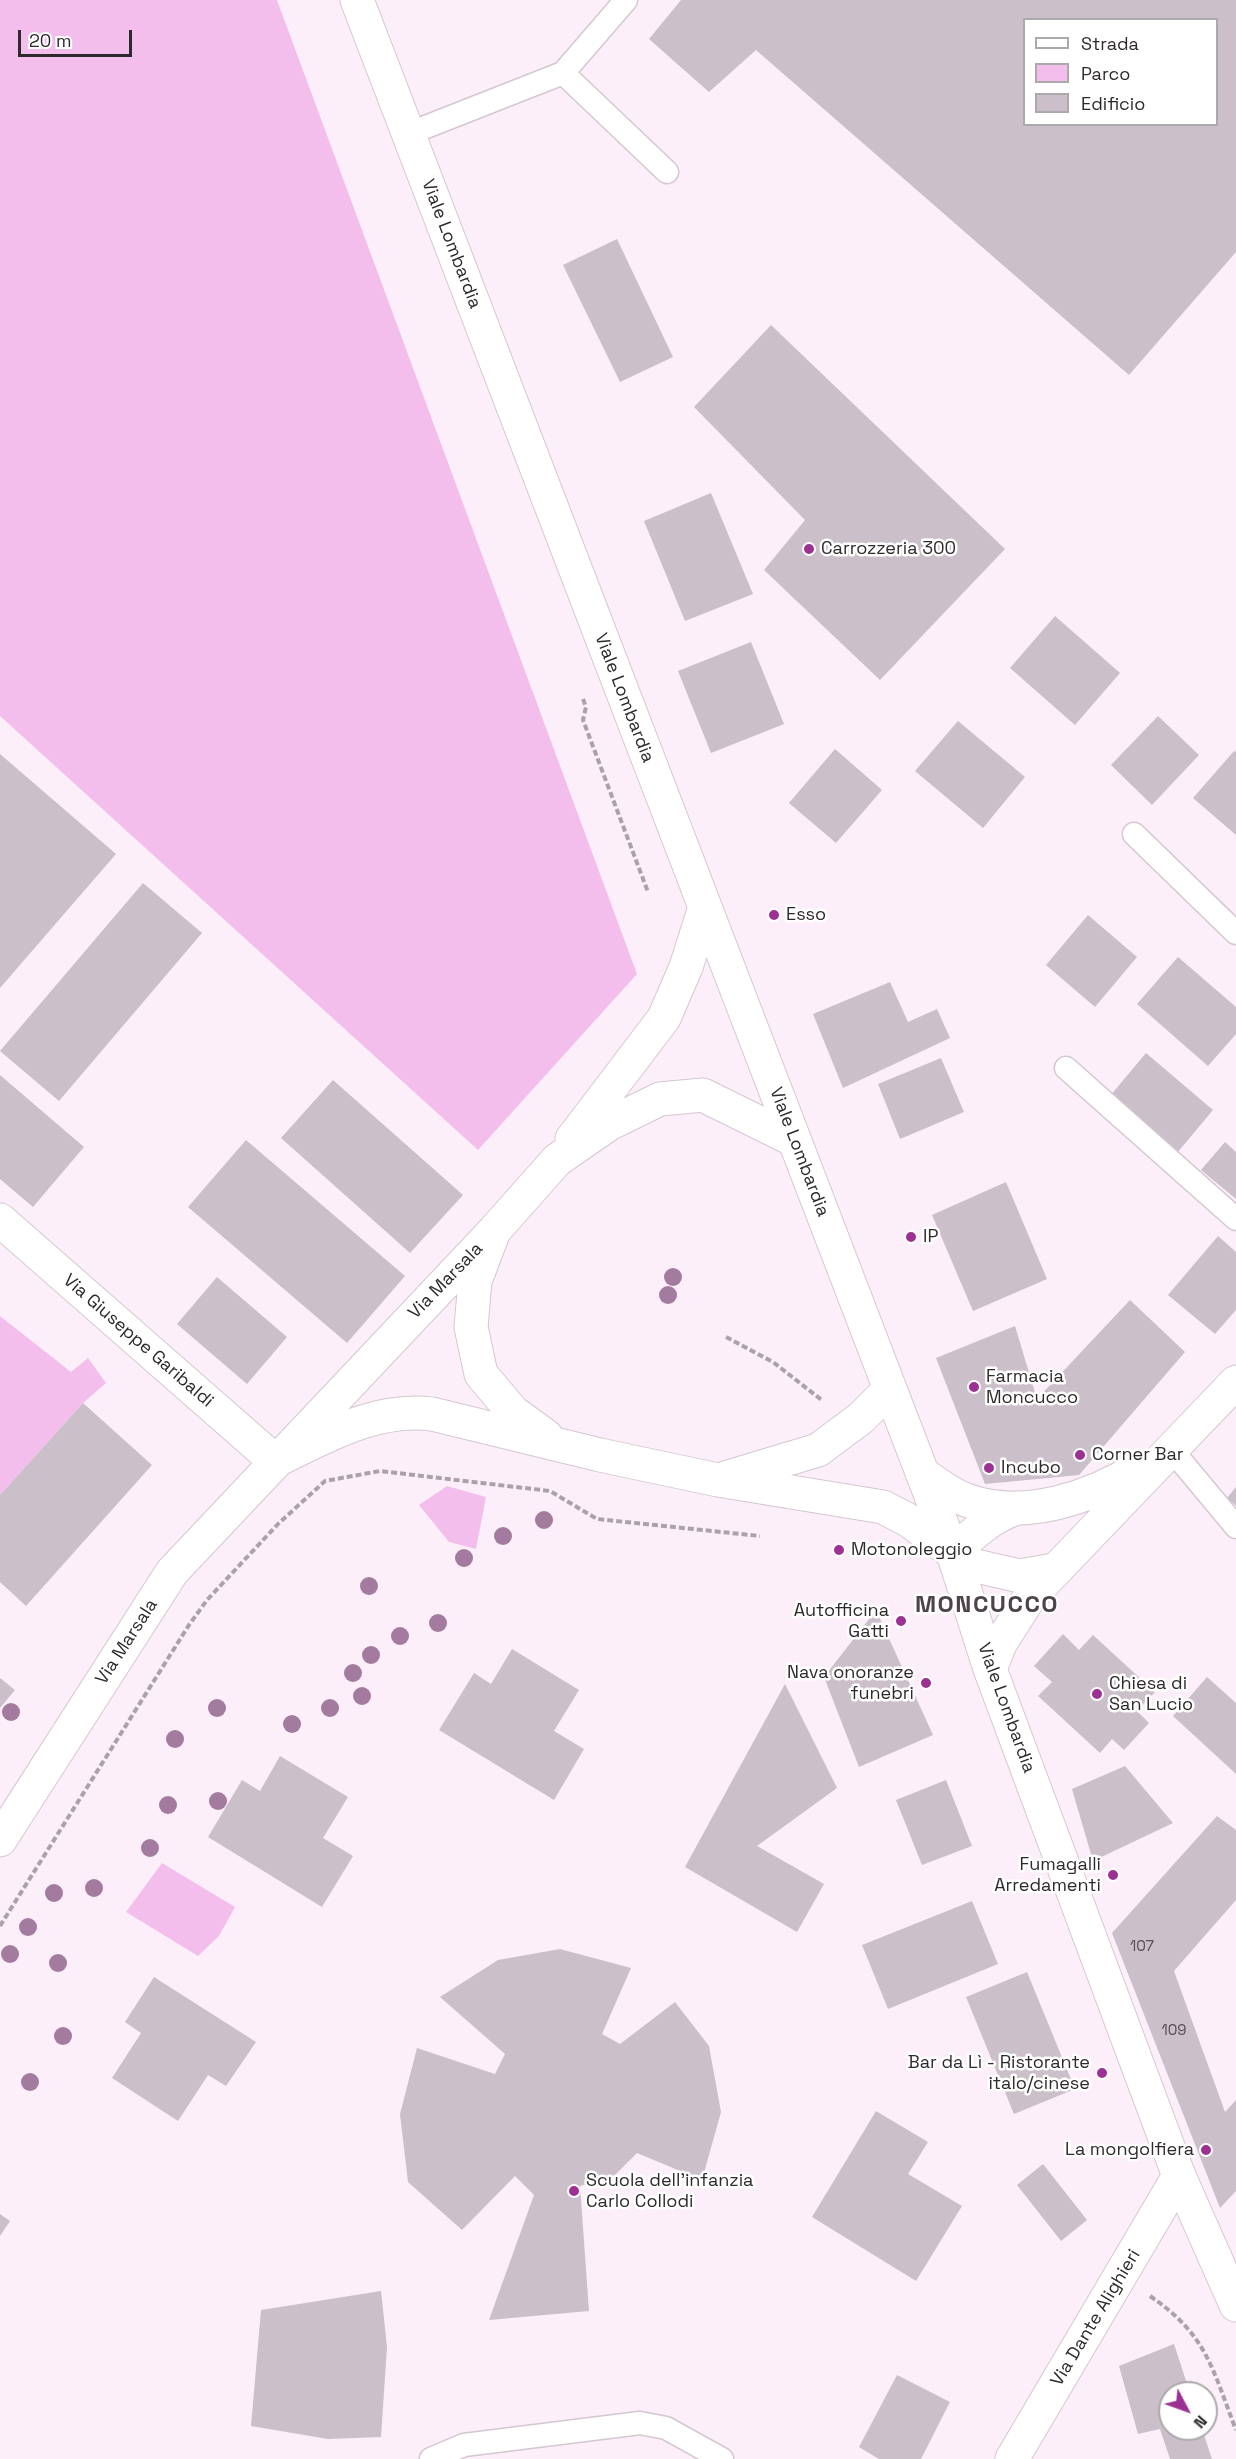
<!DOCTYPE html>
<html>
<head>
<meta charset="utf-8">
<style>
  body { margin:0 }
  #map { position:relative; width:1236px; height:2459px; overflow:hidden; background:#fceff9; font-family:"Space Grotesk",sans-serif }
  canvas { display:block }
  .legend { position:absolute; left:1023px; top:18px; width:195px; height:108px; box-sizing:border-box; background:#fff; border:2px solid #aba9ab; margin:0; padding:8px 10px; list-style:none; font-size:18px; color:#2e292d }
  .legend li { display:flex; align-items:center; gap:12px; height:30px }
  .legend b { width:30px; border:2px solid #aba9ab }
  .north { position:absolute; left:1158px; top:2381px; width:60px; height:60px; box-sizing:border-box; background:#fff; border:2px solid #aba9ab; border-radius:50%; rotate:131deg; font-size:16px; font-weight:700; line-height:24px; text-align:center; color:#2e292d }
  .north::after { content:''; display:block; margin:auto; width:21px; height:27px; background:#9c3193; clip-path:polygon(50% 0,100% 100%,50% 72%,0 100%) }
  .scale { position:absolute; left:18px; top:30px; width:114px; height:27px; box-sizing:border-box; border:3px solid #2e292d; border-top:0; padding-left:8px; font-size:18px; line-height:21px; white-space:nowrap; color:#2e292d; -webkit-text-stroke:4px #fff; paint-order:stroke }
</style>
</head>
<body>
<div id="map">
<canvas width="1236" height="2459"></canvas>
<ul class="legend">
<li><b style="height:8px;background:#fff"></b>Strada</li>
<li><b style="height:16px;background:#f4beec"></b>Parco</li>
<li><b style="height:16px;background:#cbbfc9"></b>Edificio</li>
</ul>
<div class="north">N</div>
<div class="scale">20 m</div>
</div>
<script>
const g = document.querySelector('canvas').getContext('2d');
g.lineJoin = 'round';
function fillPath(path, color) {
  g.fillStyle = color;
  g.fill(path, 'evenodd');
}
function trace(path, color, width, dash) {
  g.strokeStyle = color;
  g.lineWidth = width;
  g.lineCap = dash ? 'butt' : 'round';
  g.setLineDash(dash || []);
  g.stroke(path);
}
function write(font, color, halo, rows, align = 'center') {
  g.font = font + ' "Space Grotesk",sans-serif';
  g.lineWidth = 5;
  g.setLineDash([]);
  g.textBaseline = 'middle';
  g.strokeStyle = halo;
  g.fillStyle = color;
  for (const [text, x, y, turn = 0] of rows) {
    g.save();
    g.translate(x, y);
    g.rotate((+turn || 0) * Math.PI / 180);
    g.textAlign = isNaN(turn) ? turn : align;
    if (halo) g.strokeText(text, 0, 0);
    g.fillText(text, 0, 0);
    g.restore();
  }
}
fillPath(new Path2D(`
  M0 0H277L637 974 478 1150 0 716Z
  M0 1316 71 1372 88 1358 106 1383 83 1403 0 1495Z
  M447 1486 486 1497 476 1549 449 1542 419 1505Z
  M162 1863 235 1907 219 1936 198 1956 126 1912Z`), '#f4beec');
fillPath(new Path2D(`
  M681 0H1236V252L1129 375 756 50 709 92 649 39ZM1024 20H1216V124H1024Z
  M617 239 673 357 620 382 563 265Z
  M771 325 1005 549 880 680 764 570 805 520 694 407Z
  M711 493 753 594 685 621 644 521Z
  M1055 616 1120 673 1075 725 1010 668Z
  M751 642 784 724 711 753 678 671Z
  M1158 716 1199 755 1152 805 1111 765Z
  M958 721 1025 777 983 828 915 771Z
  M835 749 882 790 836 843 789 803Z
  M1234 751 1236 752V835L1193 798Z
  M0 754 116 854 0 988Z
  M143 883 202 933 59 1101 0 1051Z
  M1088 915 1137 957 1095 1007 1046 965Z
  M1178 957 1236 1007V1034L1208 1066 1137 1004Z
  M890 982 908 1022 937 1009 950 1038 843 1088 813 1014Z
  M1146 1053 1213 1110 1177 1153 1110 1096Z
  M941 1058 964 1112 900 1139 878 1084Z
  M0 1075 84 1147 33 1207 0 1179Z
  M333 1080 463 1195 410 1253 281 1138Z
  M246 1140 405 1276 347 1343 188 1207Z
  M1225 1142 1236 1152V1199L1201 1170Z
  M1006 1182 1047 1279 973 1311 932 1215Z
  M1218 1236 1236 1252V1310L1215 1334 1168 1295Z
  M217 1277 287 1337 247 1384 177 1324Z
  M1130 1300 1185 1352 1079 1475 985 1484 936 1358 1015 1326 1037 1399Z
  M83 1403 152 1465 26 1606 0 1582V1495Z
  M1236 1487V1506L1227 1498Z
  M876 1610 933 1735 859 1767 824 1677Z
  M1063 1634 1079 1650 1093 1635 1155 1692 1137 1711 1149 1723 1124 1750 1112 1739 1100 1753 1038 1696 1052 1682 1034 1666Z
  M512 1649 579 1690 554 1731 584 1749 554 1800 439 1730 474 1673 491 1684Z
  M1207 1677 1236 1703V1774L1173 1716Z
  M0 1678 15 1690 0 1708Z
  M785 1684 837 1788 757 1846 824 1884 797 1932 685 1867Z
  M280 1756 348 1797 323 1838 353 1856 322 1907 208 1837 242 1780 260 1791Z
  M1125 1766 1173 1823 1093 1861 1072 1789Z
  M946 1780 972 1846 922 1865 896 1800Z
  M1217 1816 1236 1830V1900L1174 1971 1225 2112 1236 2100V2191L1220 2208 1112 1933Z
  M972 1901 998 1964 888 2009 862 1945Z
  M560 1949 631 1968 602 2034 620 2044 675 2002 709 2046 721 2112 702 2180 637 2153 613 2177 580 2186 589 2311 489 2320 534 2195 515 2176 462 2230 408 2182 400 2114 417 2048 495 2074 505 2054 440 1997 498 1960Z
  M1027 1972 1075 2089 1014 2114 966 1997Z
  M154 1977 256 2042 226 2086 208 2075 178 2121 112 2078 141 2033 125 2022Z
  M876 2111 928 2142 908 2174 962 2206 916 2281 812 2217Z
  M1043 2164 1087 2220 1061 2241 1017 2185Z
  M0 2214 10 2221 0 2236Z
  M381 2291 387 2347 381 2437 328 2439 251 2426 261 2310Z
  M1174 2344 1190 2393H1170V2429H1202L1212 2459H1170L1160 2429 1138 2434 1119 2366Z
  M897 2375 950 2402 921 2459H879L859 2447Z`), '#cbbfc9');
const lane = new Path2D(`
  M563 73 626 0
  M408 134 563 73 667 172
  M1134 834 1236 933
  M1066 1068 1236 1219
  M1171 1449 1236 1527
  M431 2459 464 2445 640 2423 666 2428 722 2459`);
const street = new Path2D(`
  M0 1220 275 1461
  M1012 2459 1179 2176`);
const secondary = new Path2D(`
  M357 0 953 1553 990 1669 1179 2176 1236 2305
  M572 1139 664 1018 686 967 705 907
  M546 1436 513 1412 481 1374 471 1327 475 1281 494 1231 557 1160 609 1124 660 1099 703 1095 794 1140
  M275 1461C325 1437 375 1407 432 1414L600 1455 718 1480 883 1507 908 1520 953 1553 976 1566 1020 1576 1053 1570
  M922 1473C936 1483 950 1494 966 1500 1023 1521 1090 1498 1139 1468
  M725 1478 818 1450 861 1418 890 1389
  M953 1553C972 1534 991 1517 1017 1508
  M990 1669 1000 1644 1029 1598 1236 1382
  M0 1840 172 1572 494 1231`);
trace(lane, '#d4c7d1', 25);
trace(street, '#d4c7d1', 35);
trace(secondary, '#d4c7d1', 35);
trace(new Path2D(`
  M583 699 586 707 583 720 648 892
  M726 1337 773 1362 823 1401
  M0 1926 189 1625 207 1600 278 1524 325 1481 380 1471 550 1491 597 1519 760 1536
  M1150 2296C1207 2335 1212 2368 1236 2430`), '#aba2a9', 4, [6, 3]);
trace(lane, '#fff', 22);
trace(street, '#fff', 33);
trace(secondary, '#fff', 33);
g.fillStyle = '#a37b9f';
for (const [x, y] of [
  [673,1277],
  [668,1295],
  [544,1520],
  [503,1536],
  [464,1558],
  [369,1586],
  [438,1623],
  [400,1636],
  [371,1655],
  [353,1673],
  [362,1696],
  [217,1708],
  [330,1708],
  [11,1712],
  [292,1724],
  [175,1739],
  [218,1801],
  [168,1805],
  [150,1848],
  [94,1888],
  [54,1893],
  [28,1927],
  [10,1954],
  [58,1963],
  [63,2036],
  [30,2082]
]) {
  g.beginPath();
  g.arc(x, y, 9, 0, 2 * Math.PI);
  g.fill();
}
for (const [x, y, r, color] of [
  [809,549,6,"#9c3193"],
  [774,915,6,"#9c3193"],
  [911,1237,6,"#9c3193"],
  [974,1387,6,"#9c3193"],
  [1080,1455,6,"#9c3193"],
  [989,1468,6,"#9c3193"],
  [839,1550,6,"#9c3193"],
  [901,1621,6,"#9c3193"],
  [926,1683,6,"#9c3193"],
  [1097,1694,6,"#9c3193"],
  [1113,1875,6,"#9c3193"],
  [1102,2073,6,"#9c3193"],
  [1206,2150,6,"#9c3193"],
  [574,2191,6,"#9c3193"]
]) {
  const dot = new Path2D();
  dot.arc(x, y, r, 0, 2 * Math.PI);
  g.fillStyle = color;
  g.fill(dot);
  trace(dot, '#fff', 2);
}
write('15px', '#554e54', null, [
  ["107",1142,1947],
  ["109",1174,2031]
]);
write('18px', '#2e292d', '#fff', [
  ["Viale Lombardia",451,244,69],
  ["Viale Lombardia",624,698,69],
  ["Viale Lombardia",799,1152,69],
  ["Via Marsala",446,1281,-46],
  ["Via Giuseppe Garibaldi",138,1341,41],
  ["Via Marsala",127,1642,-57],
  ["Viale Lombardia",1006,1708,70],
  ["Via Dante Alighieri",1096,2318,-59]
]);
write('18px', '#2e292d', '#fff', [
  ["Carrozzeria 300",821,549],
  ["Esso",786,915],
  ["IP",923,1237],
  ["Farmacia",986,1377],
  ["Moncucco",986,1398],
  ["Corner Bar",1092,1455],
  ["Incubo",1001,1468],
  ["Motonoleggio",851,1550],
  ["Autofficina",889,1611,"right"],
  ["Gatti",889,1632,"right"],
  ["Nava onoranze",914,1673,"right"],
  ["funebri",914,1694,"right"],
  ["Chiesa di",1109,1684],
  ["San Lucio",1109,1705],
  ["Fumagalli",1101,1865,"right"],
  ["Arredamenti",1101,1886,"right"],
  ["Bar da Lì - Ristorante",1090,2063,"right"],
  ["italo/cinese",1090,2084,"right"],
  ["La mongolfiera",1194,2150,"right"],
  ["Scuola dell'infanzia",586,2181],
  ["Carlo Collodi",586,2202]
], 'left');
g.letterSpacing = '1.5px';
write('bold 24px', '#4d434b', '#fff', [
  ["MONCUCCO",987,1605]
]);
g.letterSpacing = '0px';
</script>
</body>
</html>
